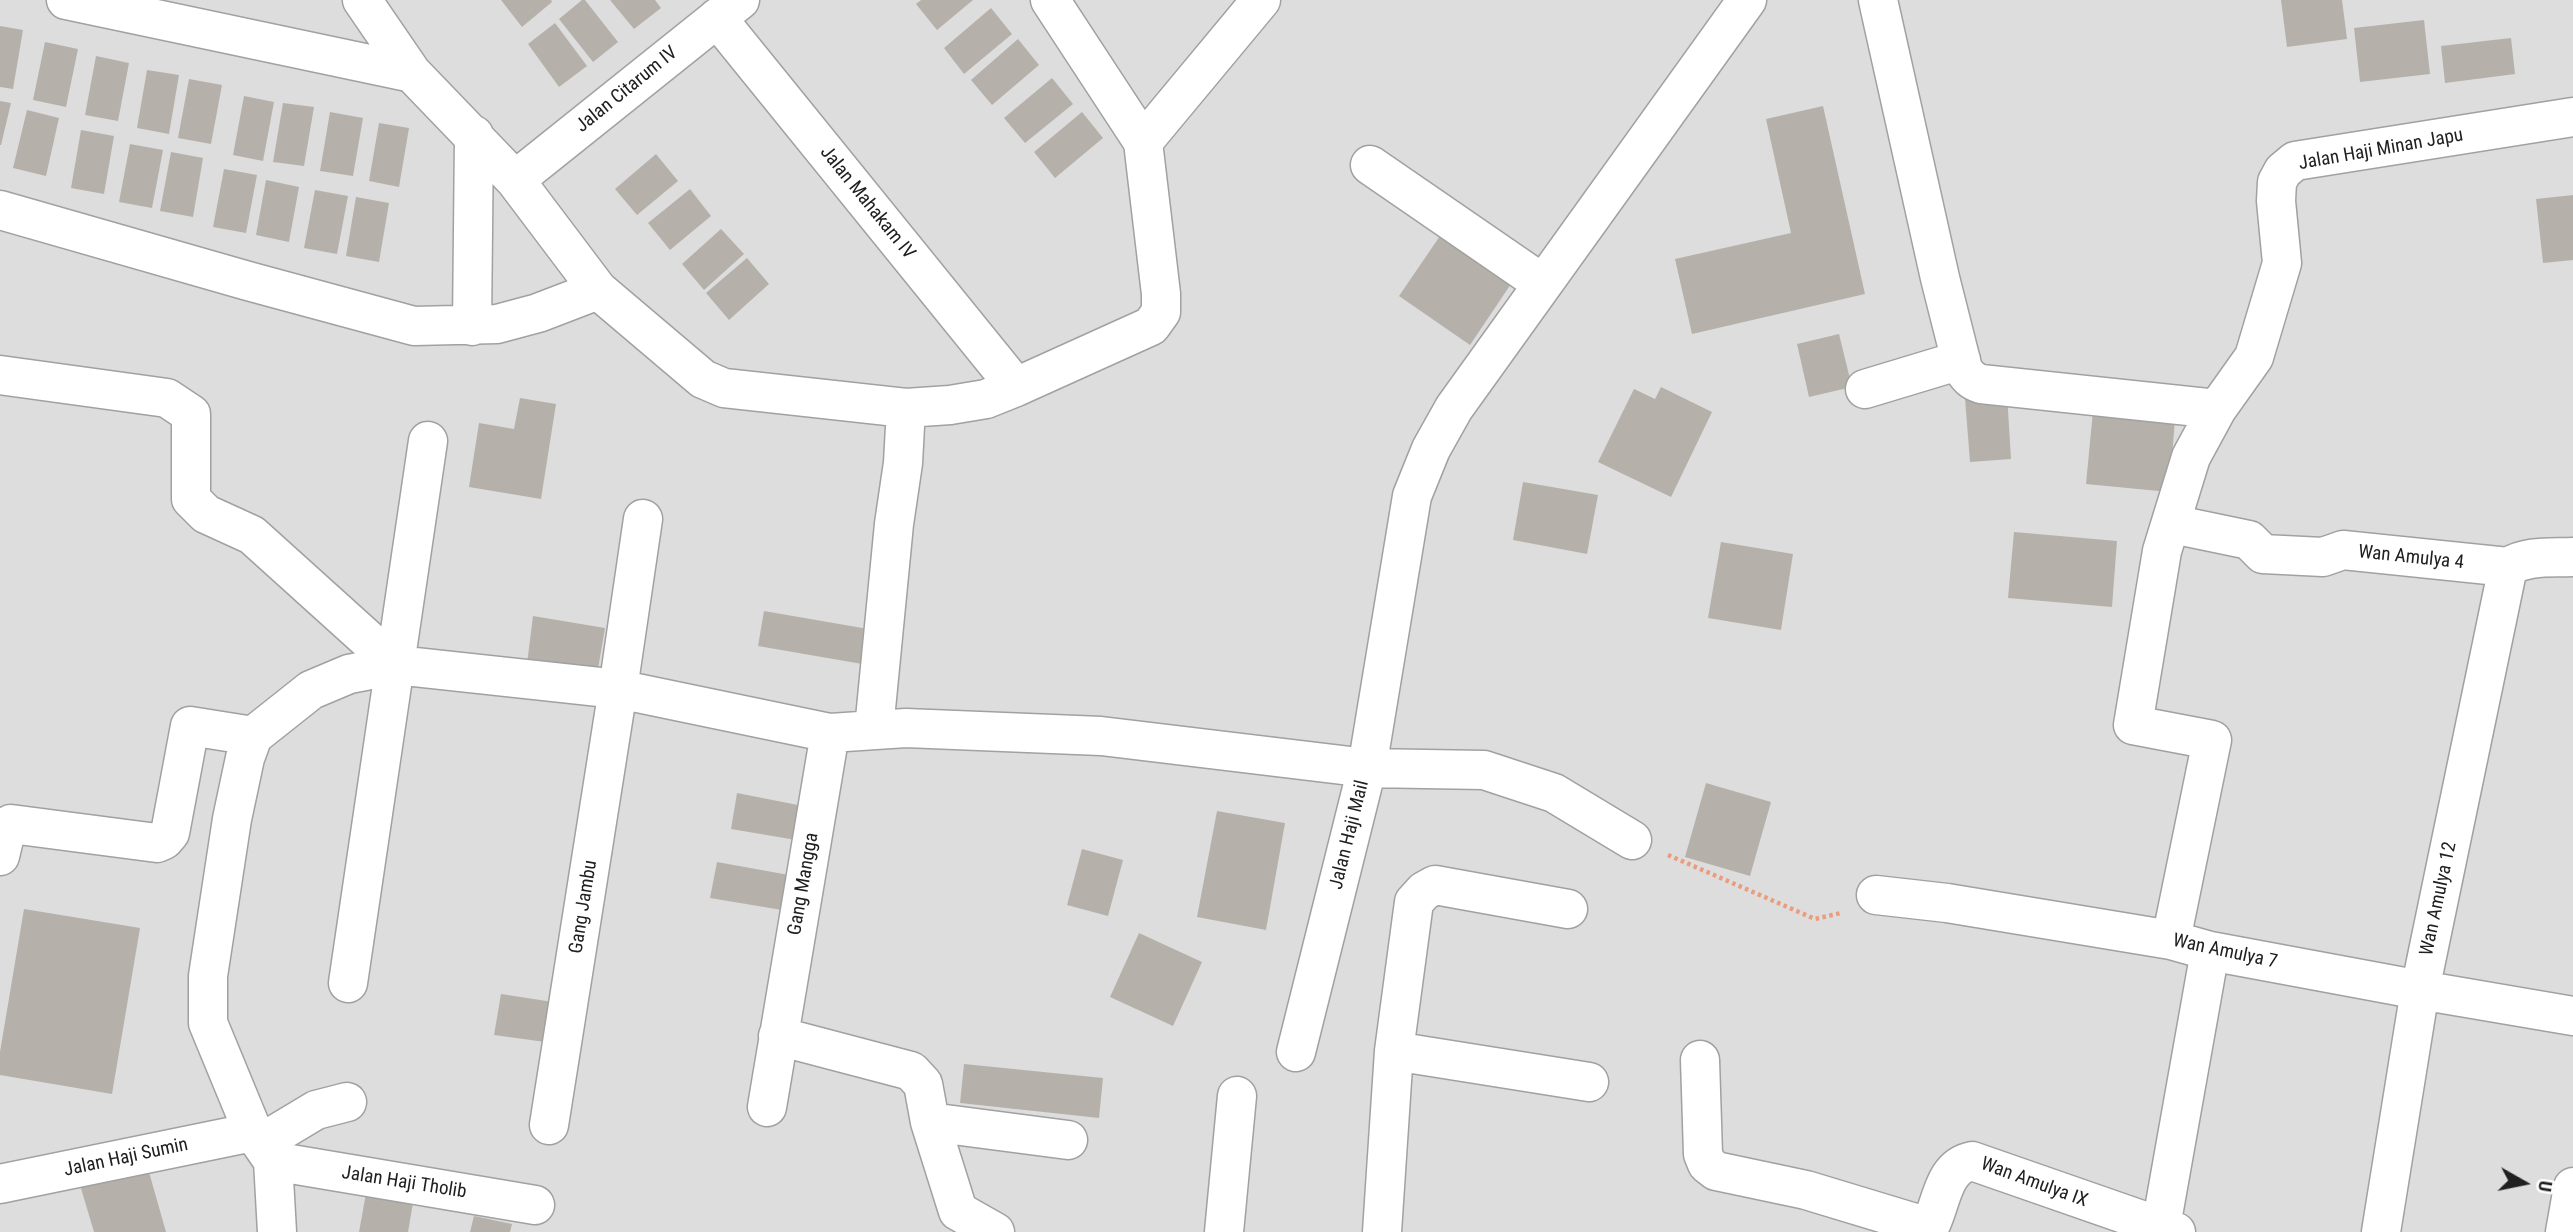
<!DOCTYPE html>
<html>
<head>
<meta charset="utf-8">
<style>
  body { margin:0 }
  #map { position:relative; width:2573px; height:1232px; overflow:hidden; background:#f0eee7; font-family:"Roboto Condensed",sans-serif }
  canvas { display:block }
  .north { position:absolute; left:2489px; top:1148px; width:70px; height:70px; -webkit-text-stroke:5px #fff; paint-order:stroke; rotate:99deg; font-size:19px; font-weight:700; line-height:28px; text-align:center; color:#202020 }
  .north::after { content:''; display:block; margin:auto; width:24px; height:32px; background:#202020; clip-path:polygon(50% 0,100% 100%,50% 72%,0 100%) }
</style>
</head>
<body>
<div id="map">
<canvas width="2573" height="1232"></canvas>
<div class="north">U</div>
</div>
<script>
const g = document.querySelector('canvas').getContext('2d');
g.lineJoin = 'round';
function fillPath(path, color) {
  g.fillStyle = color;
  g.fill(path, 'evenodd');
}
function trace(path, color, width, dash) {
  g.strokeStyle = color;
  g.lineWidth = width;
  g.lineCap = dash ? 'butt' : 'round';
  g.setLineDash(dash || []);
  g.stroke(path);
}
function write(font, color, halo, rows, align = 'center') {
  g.font = font + ' "Roboto Condensed",sans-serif';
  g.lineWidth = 5;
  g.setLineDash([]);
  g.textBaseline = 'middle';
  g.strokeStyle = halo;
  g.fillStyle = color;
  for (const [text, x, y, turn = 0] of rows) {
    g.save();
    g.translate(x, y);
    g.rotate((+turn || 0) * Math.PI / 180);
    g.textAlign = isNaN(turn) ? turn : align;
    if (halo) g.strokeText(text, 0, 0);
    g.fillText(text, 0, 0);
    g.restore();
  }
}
fillPath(new Path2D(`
  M0 0H2573V1232H0Z`), '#dedddd');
fillPath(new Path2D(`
  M501 0H551L552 2 522 27Z
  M582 0H585L618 42 593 62 559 19Z
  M610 0H655L661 8 634 29Z
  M921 0H973L937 30 916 4Z
  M2281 0H2342L2347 39 2287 47Z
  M991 8 1012 34 964 74 944 48Z
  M2424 20 2430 74 2360 82 2354 28Z
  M555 23 587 66 559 87 528 44Z
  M0 26 23 30 13 89 0 87Z
  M2511 38 2515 74 2445 83 2441 46Z
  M1018 39 1039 65 992 105 971 80Z
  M45 42 78 49 66 107 33 100Z
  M96 56 129 63 118 121 85 115Z
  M147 70 179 75 169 134 137 128Z
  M1052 78 1073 104 1025 143 1004 118Z
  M189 79 222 85 211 144 178 138Z
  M244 96 274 102 263 161 233 155Z
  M0 101 11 103 1 145H0Z
  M283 103 314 107 304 166 273 162Z
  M1823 106 1865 294 1692 334 1675 259 1791 233 1766 119Z
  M27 110 59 118 46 176 13 168Z
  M330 112 363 118 353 176 320 171Z
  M1082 112 1103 138 1055 178 1034 152Z
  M379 123 409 128 399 187 369 181Z
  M81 130 114 136 104 194 71 188Z
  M130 144 163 150 152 208 119 202Z
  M171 152 203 158 193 217 160 211Z
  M656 154 678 181 637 215 615 189Z
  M224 169 257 175 246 233 213 227Z
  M266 180 299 187 289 242 256 235Z
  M690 189 711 216 670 250 648 223Z
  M315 190 348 196 337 254 304 248Z
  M2573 195V260L2543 263 2536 199Z
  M356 197 389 203 379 262 346 256Z
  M721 229 744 254 704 290 682 264Z
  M1442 233 1513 281 1470 345 1399 296Z
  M747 258 769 284 729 320 706 293Z
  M1839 334 1852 387 1809 397 1797 344Z
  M1661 387 1712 412 1671 497 1598 462 1634 389 1655 399Z
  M2007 394 2011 459 1970 462 1965 398Z
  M520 398 556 404 541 499 469 487 479 423 514 429Z
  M2093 411 2175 420 2169 492 2086 484Z
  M1523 482 1598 495 1587 554 1513 540Z
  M2014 532 2117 541 2112 607 2008 598Z
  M1721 542 1793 554 1781 630 1708 618Z
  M764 611 874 630 868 665 758 646Z
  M533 616 605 628 597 675 527 664Z
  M1706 783 1771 802 1750 876 1685 857Z
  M737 793 808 807 802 841 731 829Z
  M1217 811 1285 823 1266 930 1197 917Z
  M1082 849 1123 860 1108 916 1067 905Z
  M717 862 800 877 794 912 710 898Z
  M24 909 140 928 112 1094 0 1075V1052Z
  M1139 933 1202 962 1173 1026 1110 997Z
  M501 994 566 1004 560 1044 494 1035Z
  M964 1064 1103 1078 1099 1118 960 1103Z
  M147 1165 166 1232H94L80 1185Z
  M367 1188 414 1197 408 1232H359Z
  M474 1216 512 1224 510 1232H470Z`), '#b5b1aa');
const minor = new Path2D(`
  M66 0 412 73
  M362 0 412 73 515 180 598 290 703 379 724 388 906 408 950 405 986 399 1016 387 1151 326 1161 312V294L1143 142 1050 0
  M1878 0 1940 278 1963 369C1968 377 1972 381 1981 384L2217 409
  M717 18 1016 387
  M1143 142 1261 0
  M1370 165 1543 284
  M515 180 740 0
  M0 210 248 281 414 326 497 324 538 313 598 290
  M472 326 474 135
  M0 375 167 398 191 414V499L206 514 252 535 396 665
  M1865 389 1961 360
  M2172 524 2249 540 2263 554 2323 557 2343 550 2508 567C2528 555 2550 558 2573 557
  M874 729 894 524 903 463 906 408
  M0 856 6 831 11 824 157 843 164 840 170 833 190 726 253 736
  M1876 895 1947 903 2171 940 2210 951 2420 990 2573 1016
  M2171 940 2212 740 2133 725 2162 551 2191 457 2217 409 2254 357 2282 263 2276 201 2277 182 2283 171 2295 161 2573 117
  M348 983 428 441
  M778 1036 911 1071 923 1084 930 1122 958 1211 995 1232
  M1394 1051 1589 1082
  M1296 1052 1367 768 1412 496 1431 449 1454 408 1747 0
  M1700 1060 1703 1154 1707 1164 1716 1171 1806 1190 1925 1226 1931 1224C1942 1201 1943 1167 1972 1161L2176 1232
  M767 1107 830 733
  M930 1122 1068 1140
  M549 1125 618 689 643 519
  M261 1143 316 1110 347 1102
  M273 1161 535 1205
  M0 1184 253 1132
  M277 1232 273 1161 253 1132 208 1023V976L232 819 245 758 253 736 311 690 349 674 396 665 618 689 830 733 906 728 1101 736 1367 768 1484 770 1554 793 1632 840
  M1224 1232 1237 1096
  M1382 1232 1394 1051 1414 902 1424 891 1435 885 1568 909
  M2160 1232 2210 951
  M2381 1232 2420 990 2508 567
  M2565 1232 2573 1187`);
trace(minor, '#a1a1a1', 41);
trace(new Path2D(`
  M1668 855 1815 919 1841 913`), '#ec9c7c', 4.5, [3.5, 3.5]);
trace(minor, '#fff', 38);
write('19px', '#202020', '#fff', [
  ["Jalan Citarum IV",627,90,-39],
  ["Jalan Haji Minan Japu",2381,150,-10],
  ["Jalan Mahakam IV",867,203,51],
  ["Wan Amulya 4",2411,558,6],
  ["Jalan Haji Mail",1350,835,-76],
  ["Gang Mangga",804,884,-80],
  ["Wan Amulya 12",2439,899,-78],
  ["Gang Jambu",584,907,-81],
  ["Wan Amulya 7",2225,952,12],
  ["Jalan Haji Sumin",126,1158,-12],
  ["Jalan Haji Tholib",404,1183,9],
  ["Wan Amulya IX",2034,1183,20]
]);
</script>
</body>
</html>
